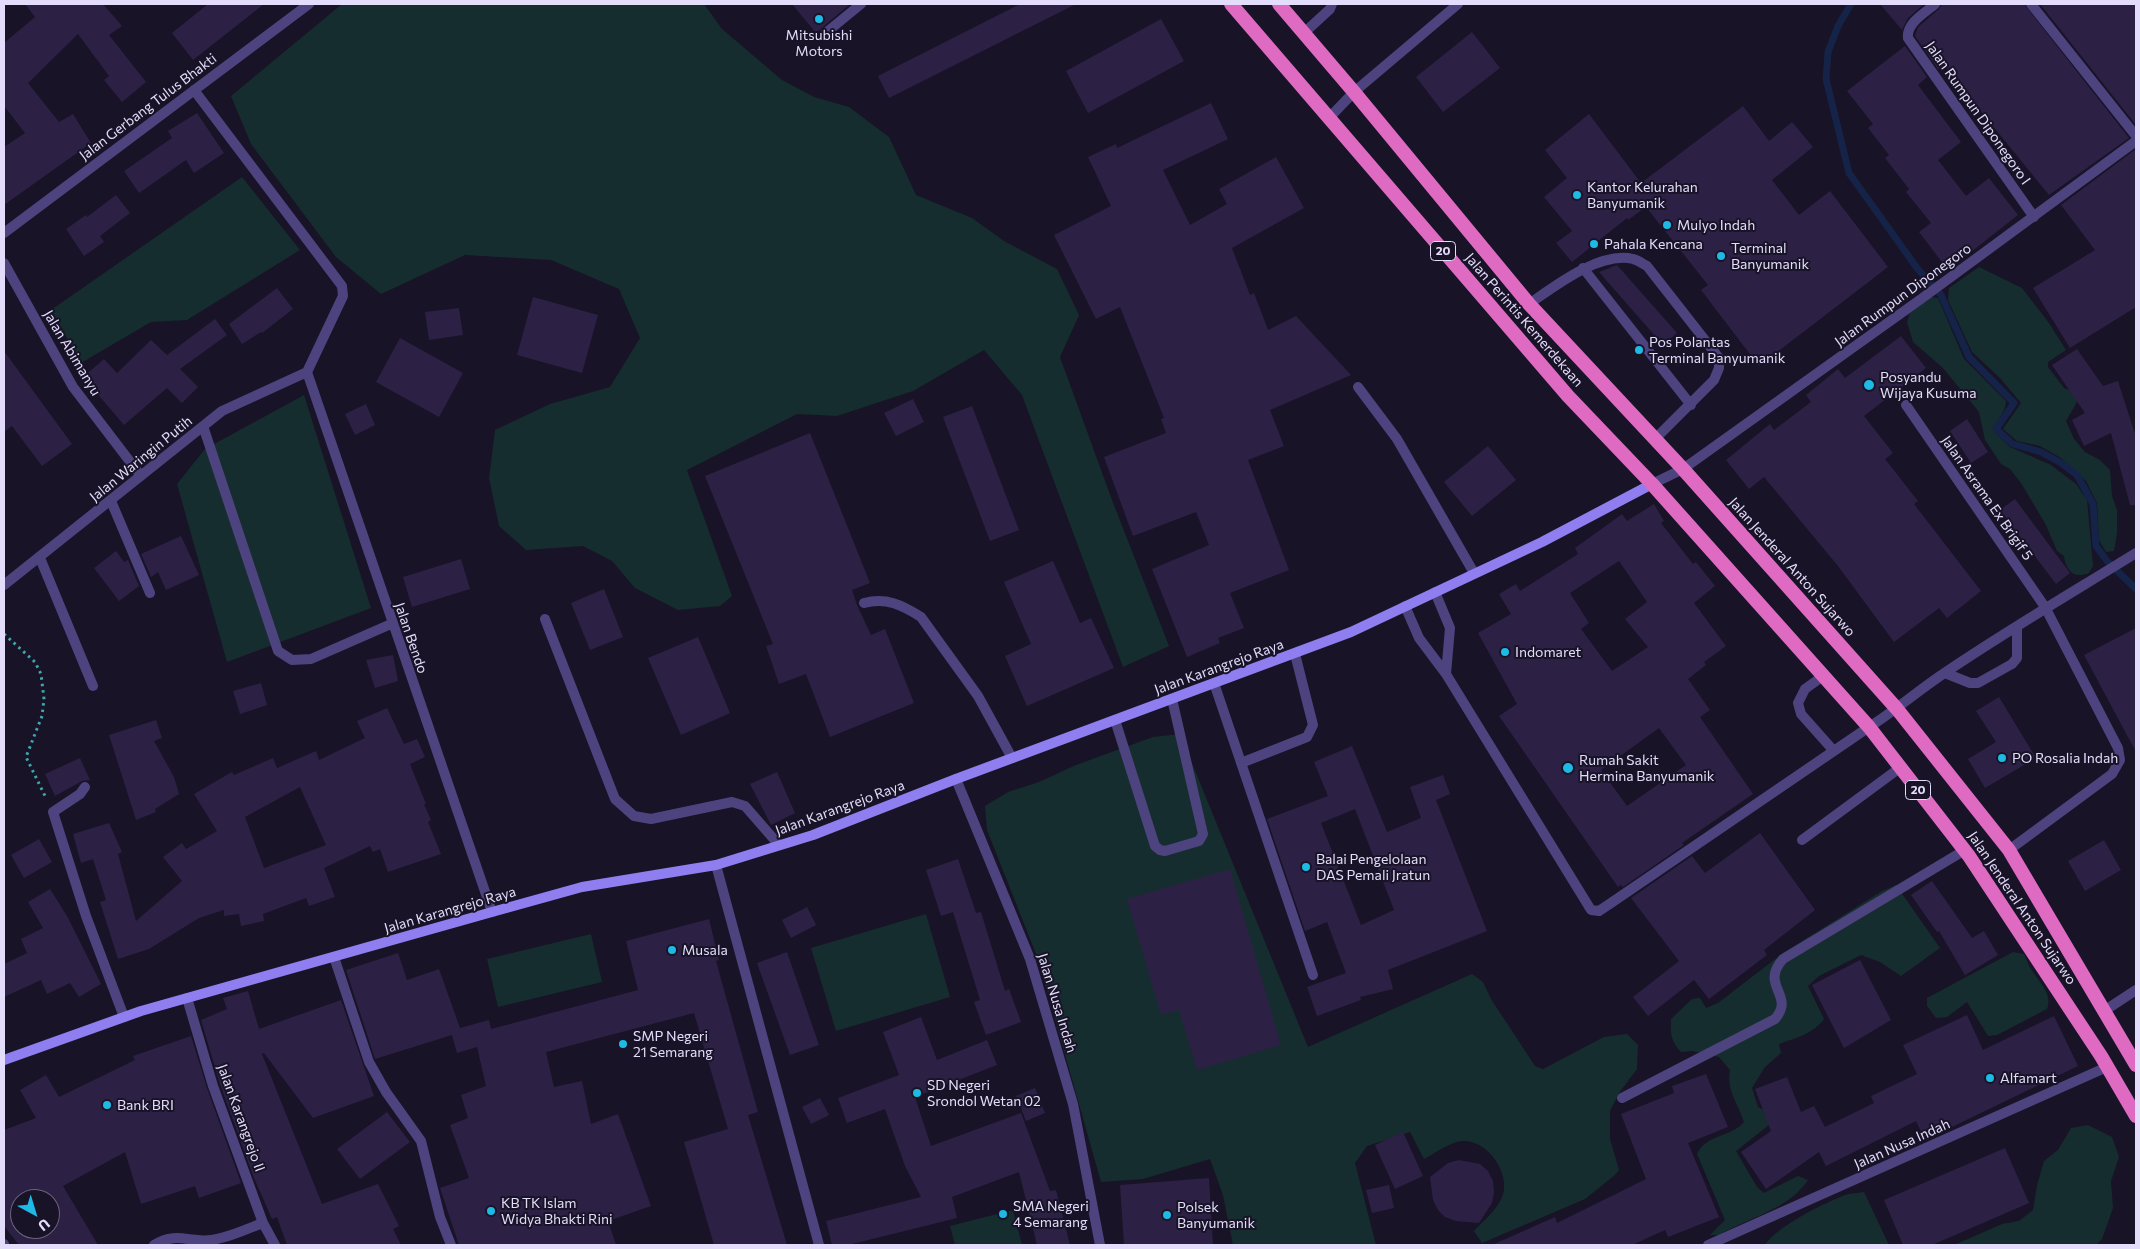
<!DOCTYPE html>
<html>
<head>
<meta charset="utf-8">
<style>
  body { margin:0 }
  #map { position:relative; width:2140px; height:1249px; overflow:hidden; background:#181326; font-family:Commissioner,sans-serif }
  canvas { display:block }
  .frame { position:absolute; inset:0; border:5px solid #e3dcfb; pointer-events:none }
  .north { position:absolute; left:10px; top:1189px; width:50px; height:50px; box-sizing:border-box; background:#181326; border:1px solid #69637b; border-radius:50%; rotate:141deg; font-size:14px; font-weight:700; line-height:20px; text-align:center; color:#e3dcfb }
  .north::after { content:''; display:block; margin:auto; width:18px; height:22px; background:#1eb9e4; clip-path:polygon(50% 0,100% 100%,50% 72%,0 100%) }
</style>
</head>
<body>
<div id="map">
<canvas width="2140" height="1249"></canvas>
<div class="frame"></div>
<div class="north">U</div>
</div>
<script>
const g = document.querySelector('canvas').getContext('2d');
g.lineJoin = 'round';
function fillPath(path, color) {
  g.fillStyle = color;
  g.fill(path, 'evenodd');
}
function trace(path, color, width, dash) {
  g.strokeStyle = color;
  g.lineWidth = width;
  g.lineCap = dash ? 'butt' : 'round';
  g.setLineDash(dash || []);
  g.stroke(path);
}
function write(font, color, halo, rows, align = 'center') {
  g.font = font + ' Commissioner,sans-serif';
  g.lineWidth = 4;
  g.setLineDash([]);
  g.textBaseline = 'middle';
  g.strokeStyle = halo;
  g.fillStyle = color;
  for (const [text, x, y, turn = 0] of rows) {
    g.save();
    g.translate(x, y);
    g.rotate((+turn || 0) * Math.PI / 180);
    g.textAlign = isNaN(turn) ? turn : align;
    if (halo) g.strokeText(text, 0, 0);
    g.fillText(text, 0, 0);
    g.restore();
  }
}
fillPath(new Path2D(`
  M342 4H704L722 29 782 80 814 97 849 107 889 137 916 195 972 218 1004 241 1057 269 1079 315 1060 357 1112 500 1169 646 1123 667 1022 395 984 350 913 391 837 416 797 414 687 470 732 596 720 606 678 610 635 588 612 561 583 546 526 550 499 526 489 478 495 430 550 404 610 387 640 338 619 289 551 260 465 255 381 294 336 257 251 144 231 96Z
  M242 177 300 250 187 320 151 322 81 363 51 310Z
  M1979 267 2022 288 2049 323 2066 350 2048 362V367L2064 388 2075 392 2077 402 2066 421 2074 439 2085 452 2100 460 2110 470 2112 496 2117 510V533L2114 551 2106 552 2099 540 2097 503 2086 481 2061 458 2040 446 2017 441 2003 429 2021 403 2000 378 1972 352 1948 300 1949 288Z
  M1931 297 1938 298 1964 359 2006 401C2006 413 1996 419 1994 431L2010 447 2051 465 2076 484 2087 500 2093 566 2089 573C2074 579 2066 571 2064 556L2057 551 2046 525 2021 483 2010 469 2001 464 1985 440 1979 412 1943 368 1913 342 1907 322 1910 313Z
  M304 395 371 608 227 662 177 484 205 449Z
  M1180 734 1308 1047 1472 974 1483 982 1491 999 1535 1066 1543 1069 1604 1037 1627 1034 1638 1045 1637 1069 1619 1093 1610 1111V1139L1619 1170 1615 1175 1585 1199 1482 1243 1474 1231C1484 1220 1498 1209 1503 1195 1510 1172 1487 1139 1462 1141 1450 1142 1434 1154 1424 1159L1410 1132 1367 1146 1355 1163 1376 1245H1233L1223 1195 1210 1159 1143 1179 1101 1182 1038 959 987 830 985 806 1008 792 1039 782 1076 765 1153 737Z
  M1896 885 1940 948 1901 976 1880 962 1861 955 1819 976 1808 986 1824 1019C1813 1034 1795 1038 1779 1044L1781 1053 1765 1067 1752 1088 1758 1107 1779 1117 1736 1151 1757 1187 1764 1193 1798 1176 1808 1180C1789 1209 1748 1218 1719 1235H1710L1725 1220 1697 1154C1706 1134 1732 1137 1744 1122 1738 1103 1726 1090 1730 1070L1719 1057 1692 1051 1681 1052C1671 1042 1670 1033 1671 1019L1692 999 1700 998 1706 1008 1718 1003 1783 953 1882 891Z
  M926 914 950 997 836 1031 811 948Z
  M591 934 602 982 498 1007 487 959Z
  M2013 952 2024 954C2027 960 2029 967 2033 972 2040 983 2053 995 2047 1009L1997 1035 1988 1036 1967 1002 1947 1017 1936 1018 1927 1006V998Z
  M2088 1125 2112 1137 2119 1157 2111 1181 2113 1208 2102 1239 2096 1245H1954L2002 1224 2019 1221 2033 1210 2037 1185 2044 1161 2058 1150 2071 1128Z
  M1864 1192 1889 1245H1765C1776 1227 1824 1203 1845 1195 1851 1193 1858 1193 1864 1192Z
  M1013 1210 1022 1245H955L950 1226Z`), '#162d2f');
trace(new Path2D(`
  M1851 4 1838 26 1828 52 1826 79 1849 173 1917 268 1941 295 1969 357 2014 403 1996 429 2013 444 2041 452 2061 463 2077 475 2093 504 2096 546 2107 561 2136 589`), '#152348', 7);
fillPath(new Path2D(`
  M25 4H103L122 26 109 35 146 82 122 102 104 80 109 76 78 34 28 83 59 122 73 114 91 143 4 205V147L25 133 4 106V43L35 17Z
  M208 4H264L193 60 172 33Z
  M792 4H850L816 33Z
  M1020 4H1076L889 98 878 76Z
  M1880 4H1924L1908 18 1902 30Z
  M1942 4H2024L2129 138 2049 195 1943 65 1938 69 1915 36 1918 27 1939 9Z
  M2040 4H2136V125Z
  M1161 19 1184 61 1088 113 1066 71Z
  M1472 32 1500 68 1443 112 1416 77Z
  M1905 46 1927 77 1918 85 1961 142 1938 160 1966 196 1989 178 2018 215 1948 270 1919 232 1931 223 1906 192 1909 189 1885 158 1889 155 1868 128 1873 124 1847 91Z
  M1211 103 1228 139 1163 170 1190 225 1227 204 1219 189 1276 157 1304 208 1232 248 1250 295 1254 293 1268 330 1296 316 1351 375 1270 410 1284 446 1248 460 1289 570 1230 593 1244 628 1218 638 1220 643 1187 657 1152 569 1209 545 1196 512 1133 536 1104 457 1166 433 1161 419 1164 418 1120 307 1096 319 1054 235 1111 206 1088 157 1116 144 1117 148Z
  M1743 106 1769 141 1792 122 1813 147 1772 180 1799 215 1830 191 1888 267 1759 366 1701 290 1708 285 1646 207 1628 220 1627 218 1572 262 1556 243 1572 231 1544 197 1567 178 1545 150 1589 114 1641 183Z
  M197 113 224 153 194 173 186 160 139 193 124 171 172 138 168 131Z
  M2136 149V307L2070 348 2033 288 2095 250 2061 205Z
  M116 195 130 213 100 236 104 242 84 256 66 229 86 215 87 217Z
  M1617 265 1677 333 1663 345 1599 272Z
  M277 288 293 309 262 333 261 332 242 344 229 324Z
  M533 297 598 315 582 373 517 355Z
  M459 308 463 335 429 340 425 312Z
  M215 319 227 335 180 369 198 387 182 403 167 388 124 425 83 377 104 359 117 373 151 340 167 355Z
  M1901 336 1926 368 1864 416 1893 453 1885 459 1918 501 1914 504 1981 591 1947 618 1939 608 1894 642 1838 566 1764 477 1749 489 1726 460 1770 424 1774 430 1811 402 1806 395 1838 369 1845 378Z
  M400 338 463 373 439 417 376 382Z
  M2077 349 2103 386 2118 381 2136 437V505H2130L2111 433 2084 446 2072 420 2085 413 2052 365Z
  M4 351 72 444 42 466 12 426 4 432Z
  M913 399 924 422 896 436 884 413Z
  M366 404 375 425 355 435 345 414Z
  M972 406 1019 530 990 541 943 417Z
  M1967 419 1988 452 1971 463 1950 431Z
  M810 433 870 583 852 590 857 605 871 635 885 629 914 703 830 737 806 674 779 684 766 646 773 644 705 476Z
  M1488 446 1516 480 1472 516 1444 482Z
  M2015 499 2070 573 2056 584 2000 510Z
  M1654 504 1664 521 1661 523 1693 564 1696 562 1715 586 1694 603 1726 646 1704 662 1706 665 1688 679 1710 710 1700 717 1753 794 1682 843 1684 845 1623 887 1621 885 1618 887 1499 716 1517 704 1478 633 1511 614 1499 594 1516 584 1520 591 1578 554 1575 548 1622 514 1627 521ZM1619 561 1647 602 1625 619 1648 647 1612 671 1581 629 1589 623 1570 593ZM1659 728 1686 765 1627 806 1601 770Z
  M181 536 199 575 166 590 158 572 151 577 141 554Z
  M116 551 124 562 128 560 139 586 119 601 94 568Z
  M461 559 470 589 412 607 403 577Z
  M1053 561 1080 623 1091 618 1114 668 1027 706 1005 656 1031 644 1004 582Z
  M604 589 623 637 590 650 571 603Z
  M2136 628V752L2084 655Z
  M698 637 730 713 681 735 648 658Z
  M393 655 398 681 375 688 366 660Z
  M261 683 267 705 240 714 233 691Z
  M1999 697 2036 758 1985 788 1968 759 1996 742 1976 711Z
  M387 708 404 744 417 739 425 757 410 764 426 804H424L431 820 428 822 441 854 388 872 380 849 373 852 370 846 324 868 335 897 309 906 306 898 263 914 264 921 241 926 239 914 224 916V910L199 918 149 949 118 959 100 902 106 900 93 859 81 863 73 834 109 823 122 852 118 854 136 921 182 881 163 857 182 843 186 849 217 831 194 794 232 772 234 775 273 758 277 768 316 751 319 760 365 738 357 721ZM300 787 326 845 264 868 245 817Z
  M156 720 162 738 154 741 174 777 179 794 155 809 156 812 136 820 109 735Z
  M1352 746 1387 832 1421 818 1410 787 1443 775 1450 794 1436 800 1487 931 1388 970 1393 989 1360 997 1361 1000 1317 1016 1307 987 1346 973 1327 922 1305 931 1267 819 1328 796 1314 762ZM1355 809 1394 910 1361 925 1321 823Z
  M80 758 90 780 82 781 55 796 45 774Z
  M777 772 795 813 771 825 750 784Z
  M1760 833 1815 910 1764 950 1767 955 1709 999 1694 980 1648 1016 1633 997 1679 961 1631 898 1692 856 1705 873Z
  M39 839 52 862 24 878 11 855Z
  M2104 840 2121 870 2085 891 2068 861Z
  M958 859 976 913 981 912 1005 991 1009 989 1021 1022 986 1035 974 1002 980 1000 953 912 941 916 926 870Z
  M1230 869 1281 1045 1197 1070 1179 1010 1161 1015 1127 899Z
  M1932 881 1972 938 1984 931 1998 955 1965 975 1939 931 1937 932 1911 895Z
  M50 889 67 916 101 984 79 997 70 983 47 994 41 980 4 997V964L27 953 21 939 43 928 28 902Z
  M807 907 816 925 791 938 782 920Z
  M709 919 719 960 716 961 758 1112 748 1115 787 1245H714L684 1142 728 1129 694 1013 546 1052 554 1087 582 1081 591 1124 618 1114 651 1206 608 1221 616 1245H459L440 1188 469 1178 450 1125 468 1118 461 1095 486 1086 477 1047 457 1053 452 1035 375 1059 346 970 398 953 407 980 439 969 460 1028 489 1020 491 1029 638 990 626 941Z
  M787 952 819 1045 790 1055 757 963Z
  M1860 960 1891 1020 1844 1048 1812 985Z
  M248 991 259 1029 341 1000 374 1096 313 1118 264 1053 262 1054 322 1204 378 1184 399 1226 393 1229 401 1245H287L277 1217 272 1219 254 1178 220 1084 201 1020 227 1009 223 998Z
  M1967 1015 1983 1050 2054 1016 2078 1066 1925 1140 1916 1121 1826 1166 1819 1152 1766 1189 1741 1152 1771 1131 1755 1089 1787 1077 1801 1112 1814 1106 1825 1127 1874 1103 1871 1096 1917 1074 1903 1045Z
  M921 1017 937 1060 987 1040 997 1065 915 1097 931 1146 1021 1113 1050 1191 1056 1190 1070 1245H1037L1019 1172 952 1197 957 1218 848 1245H832L826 1221 921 1197 905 1166 885 1109 847 1123 838 1098 899 1075 883 1032Z
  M191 1036 207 1088 241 1183 199 1198 195 1186 141 1204 125 1152 63 1186 98 1245H19L4 1226V1130L36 1118 20 1090 46 1075 59 1097 135 1060 133 1056ZM20 1199H50V1229H20Z
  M1706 1074 1728 1127 1688 1143 1719 1217 1668 1237 1665 1230 1632 1245H1492L1555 1217 1557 1223 1646 1179 1621 1114 1674 1093 1672 1086Z
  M1035 1088 1045 1113 1026 1121 1016 1096Z
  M820 1098 829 1115 811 1124 802 1107Z
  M387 1112 410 1142 360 1179 337 1149Z
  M1403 1132 1423 1176 1395 1189 1375 1145Z
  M2005 1148 2029 1203 1932 1245H1903L1884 1200Z
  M1459 1160 1480 1164 1488 1171 1493 1181 1494 1192 1492 1203 1479 1223 1456 1221 1445 1217 1438 1210 1433 1200 1430 1177 1448 1163Z
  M1209 1178 1213 1245H1124L1120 1185Z
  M1389 1185 1394 1208 1372 1213 1366 1190Z`), '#2c2145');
trace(new Path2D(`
  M4 634 35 662 41 674 44 699 42 716 26 757 46 798`), '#3ea6ac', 3, [2.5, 4]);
trace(new Path2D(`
  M1304 33 1330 9 1332 4
  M822 36 861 4
  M1583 268 1691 405
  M1529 304C1555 286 1600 251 1633 259 1638 260 1643 264 1647 266L1719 358V368L1714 380 1655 439
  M1358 387 1397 439 1474 573
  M111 501 150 593
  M1435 592 1450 628 1446 674
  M864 603C886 597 902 605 921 617L978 696 1012 758
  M1405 606 1419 638 1446 674 1591 910 1599 911 1611 903 1869 727
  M545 619 615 799 634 816 651 819 732 802 745 806 779 845
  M1945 673 1970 683H1978L2012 664 2017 658V627
  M1823 676 1805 689 1798 703 1801 714 1833 750
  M1214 683 1313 975
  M1115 720 1155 846 1160 850 1165 851 1199 841 1203 834 1172 699
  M1241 763 1307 737 1313 725 1295 654
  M1802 840 1901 767
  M716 865 819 1245
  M2104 1011 2136 990`), '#4d437f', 10);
trace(new Path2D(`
  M1935 4C1925 13 1906 23 1908 38L2034 217
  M2031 4 2136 136
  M194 90 342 286 343 296 307 372
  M1329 118 1354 92 1458 4
  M4 233 309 4
  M4 263 73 387 141 476
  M307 372 492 912
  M1906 405 2045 607 2118 748 2120 760 2112 774 2009 850
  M203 426 278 651 292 660 311 659 391 624
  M1683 469 1921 299 2136 141
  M40 558 93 686
  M4 585 222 411 307 372
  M1869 727C1896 710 1920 689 1946 672 2008 630 2073 592 2136 553
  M956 779 1030 959 1073 1104 1100 1245
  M85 787 80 794 53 812 86 916 124 1017
  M334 957 369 1062 386 1092 421 1141 440 1217 451 1245
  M187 998 213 1086 263 1223 275 1245
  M1622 1098 1775 1019C1796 995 1759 986 1783 959L1965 850
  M4 1244V1245
  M154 1245C177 1231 189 1243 211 1240 229 1238 246 1229 263 1223
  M1708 1245 2107 1067`), '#4d437f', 10);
trace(new Path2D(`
  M1652 484 1683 469`), '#4d437f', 10);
trace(new Path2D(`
  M4 1060 141 1011 492 912 582 887 716 865 813 835 956 779 1351 632 1542 542 1652 484`), '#8e7ef0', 10);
trace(new Path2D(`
  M1231 4 1568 396 1652 484 1869 727 1969 856 2101 1056 2136 1116
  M1279 4 1354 92 1529 304 1683 469 1897 709 2009 850 2136 1065`), '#de6ac2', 14);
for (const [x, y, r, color] of [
  [819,19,5,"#1eb9e4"],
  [1577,195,5,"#1eb9e4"],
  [1667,225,5,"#1eb9e4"],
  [1594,244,5,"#1eb9e4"],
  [1721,256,5,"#1eb9e4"],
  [1639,350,5,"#1eb9e4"],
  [1869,385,6,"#1eb9e4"],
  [1505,652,5,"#1eb9e4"],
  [2002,758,5,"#1eb9e4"],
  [1568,768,6,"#1eb9e4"],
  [1306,867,5,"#1eb9e4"],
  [672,950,5,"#1eb9e4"],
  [623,1044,5,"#1eb9e4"],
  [1990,1078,5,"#1eb9e4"],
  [917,1093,5,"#1eb9e4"],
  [107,1105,5,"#1eb9e4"],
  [491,1211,5,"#1eb9e4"],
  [1003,1214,5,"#1eb9e4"],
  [1167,1215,5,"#1eb9e4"]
]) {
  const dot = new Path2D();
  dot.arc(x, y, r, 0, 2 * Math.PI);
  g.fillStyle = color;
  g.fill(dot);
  trace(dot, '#181326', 2);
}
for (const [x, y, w] of [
  [1443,251,25],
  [1918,790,25]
]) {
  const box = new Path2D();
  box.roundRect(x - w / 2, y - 9.5, w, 19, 4);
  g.fillStyle = '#181326';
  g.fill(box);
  trace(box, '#e3dcfb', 1);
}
write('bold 12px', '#e3dcfb', null, [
  ["20",1443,251],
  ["20",1918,790]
]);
write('14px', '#e3dcfb', '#181326', [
  ["Mitsubishi",819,35,"center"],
  ["Motors",819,51,"center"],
  ["Kantor Kelurahan",1587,187],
  ["Banyumanik",1587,203],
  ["Mulyo Indah",1677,225],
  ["Pahala Kencana",1604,244],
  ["Terminal",1731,248],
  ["Banyumanik",1731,264],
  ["Pos Polantas",1649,342],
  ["Terminal Banyumanik",1649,358],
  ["Posyandu",1880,377],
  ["Wijaya Kusuma",1880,393],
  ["Indomaret",1515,652],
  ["PO Rosalia Indah",2012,758],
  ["Rumah Sakit",1579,760],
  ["Hermina Banyumanik",1579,776],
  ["Balai Pengelolaan",1316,859],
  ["DAS Pemali Jratun",1316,875],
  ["Musala",682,950],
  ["SMP Negeri",633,1036],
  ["21 Semarang",633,1052],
  ["Alfamart",2000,1078],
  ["SD Negeri",927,1085],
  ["Srondol Wetan 02",927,1101],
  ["Bank BRI",117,1105],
  ["KB TK Islam",501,1203],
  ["Widya Bhakti Rini",501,1219],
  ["SMA Negeri",1013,1206],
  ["4 Semarang",1013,1222],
  ["Polsek",1177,1207],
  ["Banyumanik",1177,1223]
], 'left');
write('14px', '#e3dcfb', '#181326', [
  ["Jalan Gerbang Tulus Bhakti",148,107,-37],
  ["Jalan Rumpun Diponegoro I",1978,113,55],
  ["Jalan Rumpun Diponegoro",1903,295,-36],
  ["Jalan Perintis Kemerdekaan",1524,320,49],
  ["Jalan Abimanyu",72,353,59],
  ["Jalan Waringin Putih",141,459,-39],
  ["Jalan Asrama Ex Brigif 5",1987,498,55],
  ["Jalan Jenderal Anton Sujarwo",1792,567,48],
  ["Jalan Bendo",411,638,71],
  ["Jalan Karangrejo Raya",1219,667,-20],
  ["Jalan Karangrejo Raya",840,808,-20],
  ["Jalan Jenderal Anton Sujarwo",2022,908,56],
  ["Jalan Karangrejo Raya",450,910,-16],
  ["Jalan Nusa Indah",1057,1003,73],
  ["Jalan Karangrejo II",241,1118,70],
  ["Jalan Nusa Indah",1902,1144,-24]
]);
</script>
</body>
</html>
